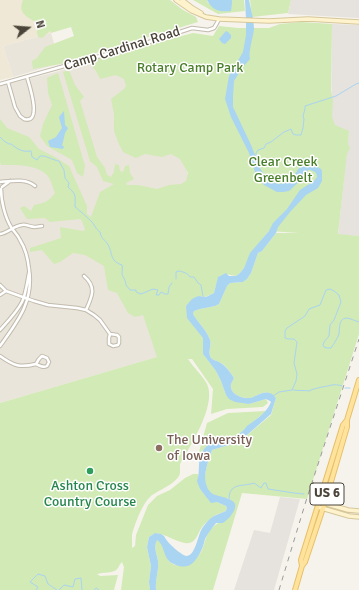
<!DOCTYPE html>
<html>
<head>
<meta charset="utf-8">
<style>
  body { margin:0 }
  #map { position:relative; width:359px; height:590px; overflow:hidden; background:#f6f3ec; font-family:Signika,sans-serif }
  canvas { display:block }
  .north { position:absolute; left:8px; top:8px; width:40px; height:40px; -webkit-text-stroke:3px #fff; paint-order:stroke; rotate:73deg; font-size:11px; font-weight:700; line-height:16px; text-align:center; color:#4b4439 }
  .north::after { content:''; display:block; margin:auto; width:14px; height:18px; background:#4b4439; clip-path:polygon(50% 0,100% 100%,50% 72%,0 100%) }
</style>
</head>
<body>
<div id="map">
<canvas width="359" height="590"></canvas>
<div class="north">N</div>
</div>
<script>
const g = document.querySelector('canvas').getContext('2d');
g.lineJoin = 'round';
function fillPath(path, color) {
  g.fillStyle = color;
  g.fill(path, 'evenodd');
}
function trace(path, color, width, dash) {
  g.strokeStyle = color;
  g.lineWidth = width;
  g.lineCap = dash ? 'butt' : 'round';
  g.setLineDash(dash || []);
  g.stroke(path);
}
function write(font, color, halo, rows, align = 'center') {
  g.font = font + ' Signika,sans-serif';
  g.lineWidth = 3;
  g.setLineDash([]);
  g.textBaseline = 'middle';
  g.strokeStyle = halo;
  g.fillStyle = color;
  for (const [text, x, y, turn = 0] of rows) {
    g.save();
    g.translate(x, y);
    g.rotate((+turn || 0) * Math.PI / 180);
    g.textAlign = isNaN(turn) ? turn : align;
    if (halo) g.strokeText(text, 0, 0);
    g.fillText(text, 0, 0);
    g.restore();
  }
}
fillPath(new Path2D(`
  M51 33 60 63 13 77 3 46Z
  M149 45 181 152 203 222 161 356 0 403V86L52 73Z`), '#eae5da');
fillPath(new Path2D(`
  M291 0H359V18L288 14Z
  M332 24 359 25V236L338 235 349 131 331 129Z
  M280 497 300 499 274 590H234L254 530 270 533Z`), '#e6e2dd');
fillPath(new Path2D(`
  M0 0H41L51 33 3 46 13 77 0 80Z`), '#efe8d6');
fillPath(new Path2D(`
  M23 0H170L183 10 196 17 198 22 112 48 61 64 33 69 32 61 37 58 45 47 74 36 71 27 51 33 50 31 42 38 38 37 35 22C25 15 18 13 23 0Z
  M193 0H207L208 3H232V0H244L245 11 218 14Z
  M250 0H291L288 13 252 17Z
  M301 22 332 24 331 91 333 101 332 117 335 125 349 131 348 144 350 148 347 154 338 234 359 236V334L307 499 242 493 213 590H156C155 580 159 571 158 561 157 554 153 547 157 539 166 546 164 563 176 565 180 566 188 564 192 563 196 559 200 554 202 550 205 542 206 535 211 529 217 522 226 520 232 514L230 499C225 498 219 497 214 495 197 487 208 463 212 450L239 442 271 415 276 398C274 397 271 393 268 393 262 391 256 397 250 398 242 399 229 394 231 384 232 382 233 380 234 378 230 372 226 365 219 362 216 360 214 361 211 358 207 352 212 346 210 340 206 329 198 323 193 314L194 311 200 309 215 306 219 304 227 286 230 283 243 282 247 279 251 273 258 253 262 251 276 233H299L269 231 251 253 244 268 240 273 236 276 225 274 220 276 218 278 214 293 205 297 199 296 186 306 203 338V354L216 371 221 381 226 395 249 404 266 399 268 403 263 407 227 409 211 414 213 389 192 359H188C194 368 202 375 207 384 217 405 190 446 180 464 180 467 180 471 180 473 178 484 155 491 149 498 142 505 134 526 132 535 132 539 132 543 132 548L135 546 136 535 148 505 157 496 170 490 185 478 193 474H198L200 489 211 502H217L226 506 227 508 226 511C222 513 217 514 214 516 210 519 205 523 202 527 197 534 196 545 185 543 174 541 166 534 155 533L149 537 147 547 151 566 149 582 150 590H121L124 567 122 562C120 564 119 566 118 568 114 574 103 572 97 574L100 576 118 575 114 590H0V403L157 357 143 315 135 317 128 313 117 293 108 290 104 266 85 255 73 253 60 262 54 264 42 250 30 252V248L61 238 60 227 83 231 85 230 82 221 80 219 50 222 45 218 27 219 20 208 24 206 31 211 34 205C44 203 48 202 55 193 53 188 51 179 47 175 36 164 16 165 1 165L0 162V119L7 128 29 137 39 149 55 157 69 166 87 206V214L91 217 100 192 114 184 103 181 97 167 90 161 63 72 69 70 75 85 84 97 80 101 97 157 105 168 107 175 111 177 114 172 115 164 119 165 120 171 123 172 125 166 129 165 130 173 134 179 126 183 127 185H138L157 189 169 185 181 184 186 181 188 173 180 159 171 154 162 157 145 154 136 158 123 152 118 142 114 131V114L111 99 124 89 126 86 124 79 116 75 100 79 96 71 90 64 73 69 71 66 98 58 138 48 193 33 213 36 219 26 238 28H269L280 24Z
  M58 73 85 166 83 177 77 173 72 160 47 146 40 136 43 124 52 105 48 93 47 78Z
  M266 411C260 417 253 421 247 427 243 430 239 435 234 437 220 443 211 438 201 453L199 452 207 423 228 413Z`), '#d2eab5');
fillPath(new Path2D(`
  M207 0H232V3L231 11C219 12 213 11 207 0Z
  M245 0H249C251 10 254 20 254 29 253 38 248 52 250 59L242 68 234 81 233 96V107L251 145 261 170 270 181 278 184 286 183 291 180 299 168 305 165H314L321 169 322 171V181L318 188 306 195 290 212 278 227 276 233 262 251 258 253 251 273 247 279 243 282 230 283 227 286 219 304 215 306 200 309 194 311 193 314C198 323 206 329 210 340 212 346 207 352 211 358 214 361 216 360 219 362 226 366 230 372 234 378 233 380 232 382 231 384 229 394 242 399 250 398 256 397 262 391 269 393 272 393 274 396 276 398L271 414 239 442 212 450C208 463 202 475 207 487 208 490 211 493 213 494 221 498 244 498 232 514 230 518 226 520 223 523H216C212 528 208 533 205 539 204 543 203 547 201 551 195 563 188 571 174 564 172 563 171 563 169 561 163 555 164 544 157 540 153 547 157 554 158 561 159 571 155 580 156 590H150L149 582 151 566 147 547 149 537 155 533 161 534 164 536C167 542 174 548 179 552 181 553 184 556 187 556 196 555 198 533 203 527 206 523 210 518 214 516 218 514 222 513 226 511L227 508 226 506 217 502 211 503 200 489 197 481C201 471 196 459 204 449 212 439 226 442 235 436 240 434 244 430 247 426 256 419 266 414 271 402L270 401 266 399 249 404 235 402 229 399 226 395 221 381 216 371 203 354V338L187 318 186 306 192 299 196 297 199 296 206 297 214 293 218 277 226 273 229 276H236L240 273 244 268 250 253 269 231 273 223 287 209 300 190 314 181 317 177C317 172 313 170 308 170L305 176 289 191 283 192H277L264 185 259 179 255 172 249 153 231 117 225 99 229 76 243 52 246 35V19Z
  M226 31 228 32 231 35V38L225 44 222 43 219 39Z
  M64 111 65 125 68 128 65 133 62 146H64L63 149 50 147 48 141 56 137 62 128 59 117Z`), '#a9d4f2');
trace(new Path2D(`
  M0 137 4 141 9 144H11C19 150 22 152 31 151L32 157 37 160 40 156C46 155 52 160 59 161L64 170 65 178 69 183 68 187C77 195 75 196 75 207 78 209 89 219 92 222 95 226 95 228 100 232 102 240 103 238 107 243 113 252 109 261 122 265 123 268 122 271 122 274 123 278 126 280 126 285L130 290H136V292L141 294 153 289 158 290 156 295H159L161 292 165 294H168L169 287 172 283
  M256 158V153L258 150 264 148 266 144 271 142 284 132 291 129 293 134 296 135H301L303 128 304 119 303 116 305 109V106L336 96 356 84 359 83
  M176 279V272L179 271C183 272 188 273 190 277H194L198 283 201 285 203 296
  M345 388H350
  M293 390C297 391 305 390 309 391 313 389 317 388 322 387 331 386 333 383 342 386
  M273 396 279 392 292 390 296 381 297 374 294 363 297 342 294 339H288L285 338V331L287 328 305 316 309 309 320 305 326 290 330 289 334 291 339 295 341 302 334 320 330 325 329 336 324 342 323 345 324 347 327 348H331C334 344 337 339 339 334 340 329 338 319 346 318 350 318 355 321 359 322
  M229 499C229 482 243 487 254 483L261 488 264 483H266L268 489 294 493 304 494
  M36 590 38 587 30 582 38 574 45 576 48 584 57 590
  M59 590 64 585 73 587 75 579 81 578 82 590
  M94 590 96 588 99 590`), '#a9d4f2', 1);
const street = new Path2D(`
  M8 82 15 107 20 116 24 119C43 125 29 84 27 77
  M0 84 143 44 192 28 208 30 214 28 217 23 219 19
  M0 182C11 181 26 178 35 186
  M2 187 10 181
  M0 234C8 233 13 226 22 225 26 224 30 227 35 227 36 227 40 226 42 226
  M84 276C97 287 92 297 86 310
  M0 285 6 291 34 301 48 305 77 308 86 310 94 315 100 320 110 334 109 338V344L113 346 118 345 119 343V337L117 335 110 334
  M0 295 6 291
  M0 330C8 321 17 312 22 302 26 293 27 283 29 273
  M0 346C18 321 34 301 29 269 28 259 25 248 20 240 18 235 14 232 11 227 5 217 1 201 1 189
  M0 356C14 366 20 368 36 364L39 359 42 356 47 358 49 362 47 366C43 368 40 366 36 364`);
const secondary = new Path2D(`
  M176 0 192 11 206 17 219 19 269 21 308 19 359 22
  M182 0 191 7 201 13
  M320 502 348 510 359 511
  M318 507 349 516 359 517`);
const primary = new Path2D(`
  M302 566 305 562 326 499 347 427V420L359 380
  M295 590 302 566 301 560 343 425 347 420`);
trace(street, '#c2bbae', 4.5);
trace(secondary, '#d6c79b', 5.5);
trace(primary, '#e6c16a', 6);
trace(street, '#fff', 2.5);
trace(secondary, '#fff3cd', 3.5);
trace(primary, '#ffe39c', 4);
trace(new Path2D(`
  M279 590 306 501 359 339`), '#9a9a9a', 1, [5, 5]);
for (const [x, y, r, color] of [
  [159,448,4,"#8d6e63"],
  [90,471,4,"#2e9e5b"]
]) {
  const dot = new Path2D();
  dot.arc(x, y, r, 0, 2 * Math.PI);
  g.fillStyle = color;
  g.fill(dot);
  trace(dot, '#fff', 1.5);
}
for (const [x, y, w] of [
  [327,494,34]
]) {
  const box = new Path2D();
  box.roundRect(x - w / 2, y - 11, w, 22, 3);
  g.fillStyle = '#fff';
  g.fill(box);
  trace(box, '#4b4439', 1);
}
write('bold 13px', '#4b4439', null, [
  ["US 6",327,494]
]);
write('14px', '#4b4439', '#fff', [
  ["Camp Cardinal Road",122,49,-17]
]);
write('14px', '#4a7f2a', '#fff', [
  ["Rotary Camp Park",190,68],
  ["Clear Creek",283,162],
  ["Greenbelt",283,178]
]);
write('14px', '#785e54', '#fff', [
  ["The University",167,440],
  ["of Iowa",167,456]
], 'left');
write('14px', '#27864d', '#fff', [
  ["Ashton Cross",90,486],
  ["Country Course",90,502]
]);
</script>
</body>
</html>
